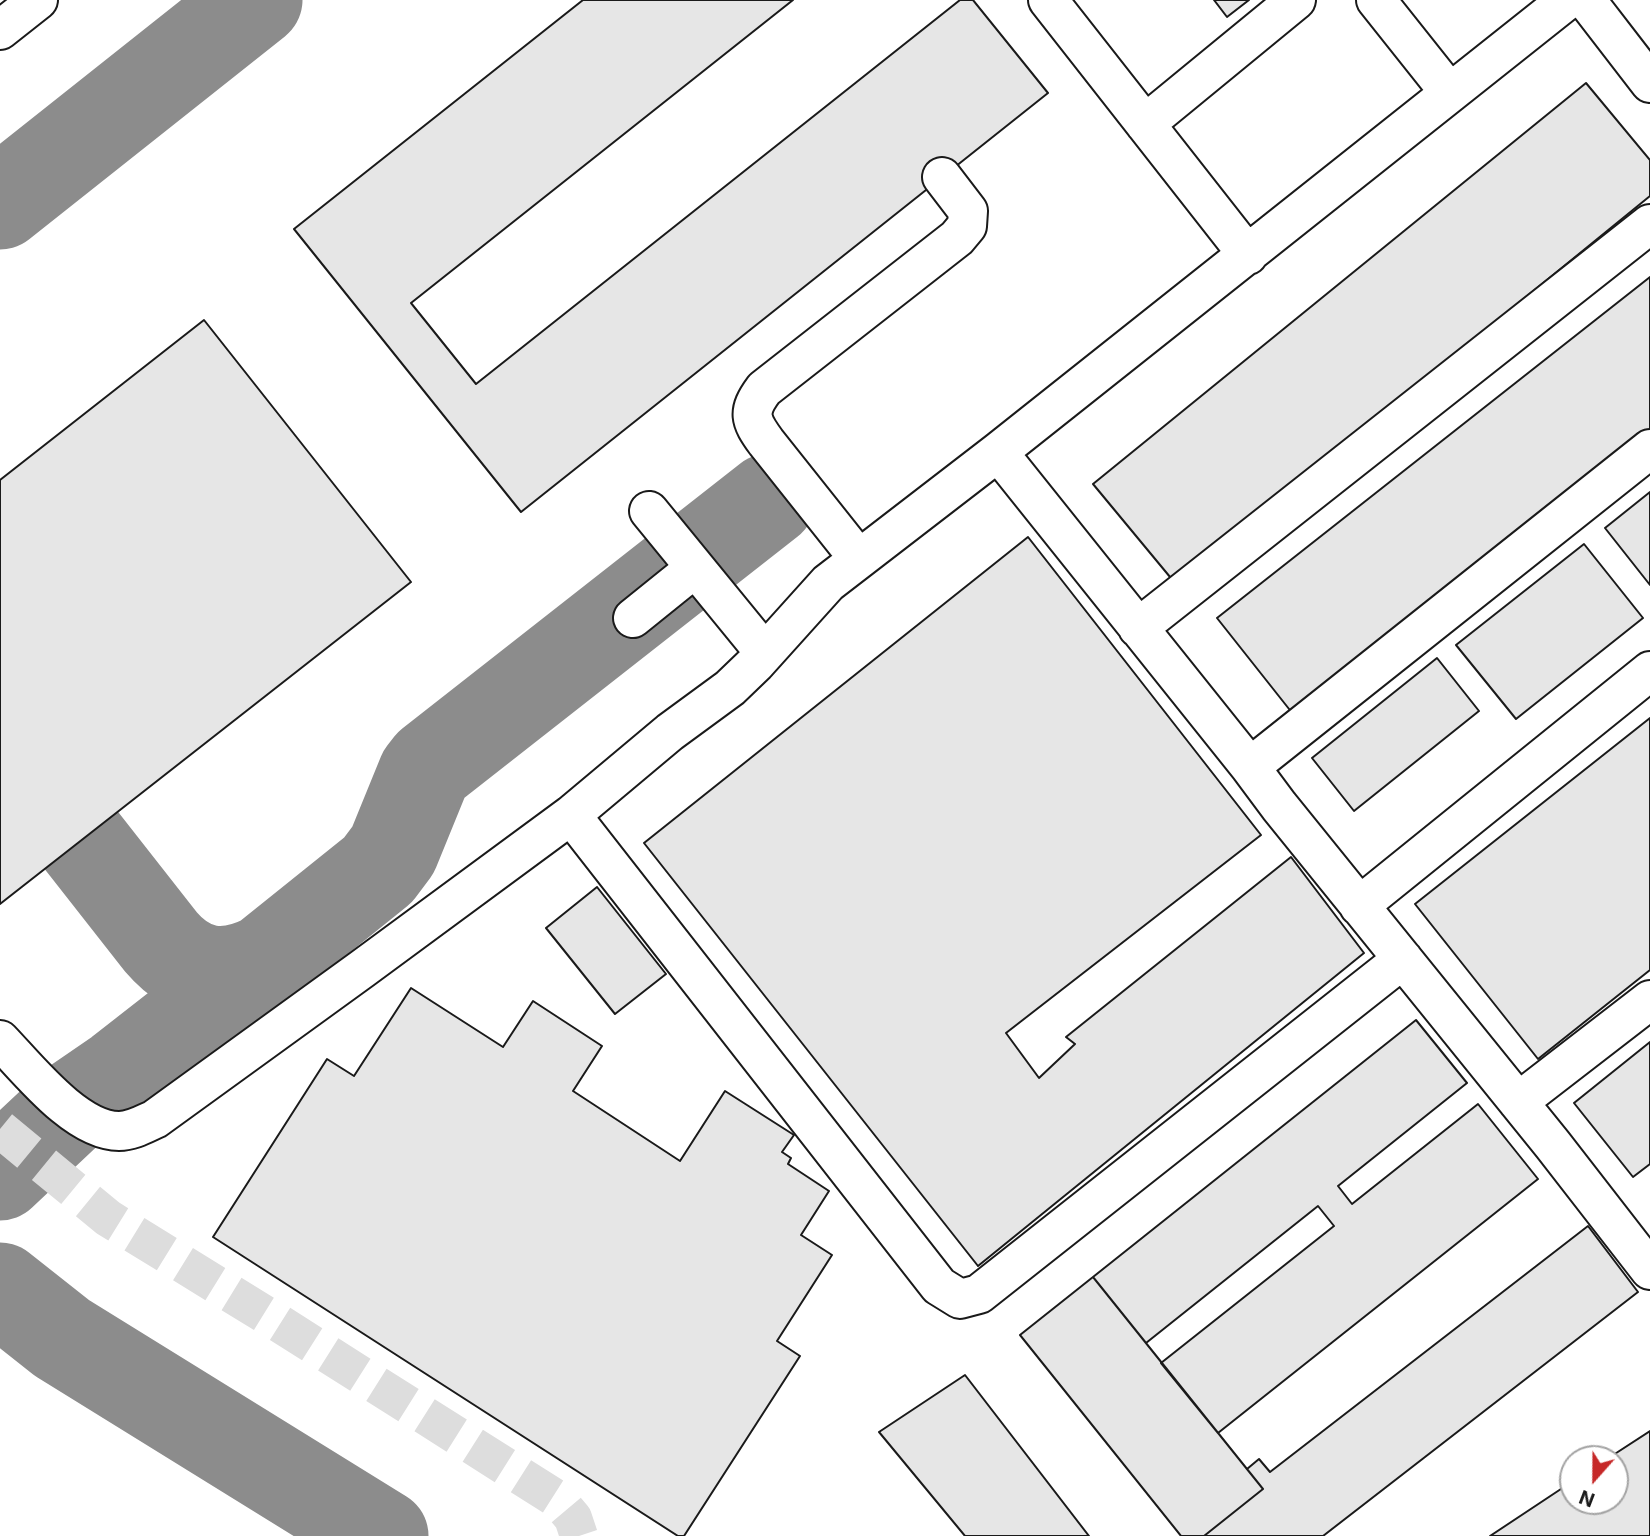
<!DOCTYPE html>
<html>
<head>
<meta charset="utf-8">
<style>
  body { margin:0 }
  #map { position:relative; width:1650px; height:1536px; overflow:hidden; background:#fff; font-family:Inter,sans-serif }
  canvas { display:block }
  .north { position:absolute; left:1559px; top:1445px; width:70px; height:70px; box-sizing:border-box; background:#fff; border:2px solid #a3a3a3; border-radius:50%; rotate:201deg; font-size:19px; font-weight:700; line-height:28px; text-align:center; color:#1a1a1a }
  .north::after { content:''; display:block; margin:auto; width:24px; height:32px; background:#c62828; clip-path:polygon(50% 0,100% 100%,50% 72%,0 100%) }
</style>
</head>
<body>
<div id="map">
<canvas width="1650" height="1536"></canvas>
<div class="north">N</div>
</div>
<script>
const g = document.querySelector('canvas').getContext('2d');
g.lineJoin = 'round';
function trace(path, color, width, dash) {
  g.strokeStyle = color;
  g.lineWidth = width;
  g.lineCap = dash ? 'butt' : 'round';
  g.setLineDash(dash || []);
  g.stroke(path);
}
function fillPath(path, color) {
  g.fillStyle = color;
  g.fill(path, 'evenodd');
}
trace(new Path2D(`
  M0 203 256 0
  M81 840 161 942C191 977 226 980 266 960
  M0 1174 69 1109 120 1074 266 960 378 870 393 850 424 774 431 765 769 500
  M0 1289 62 1338 382 1536`), '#8c8c8c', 93);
const building = new Path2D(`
  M583 0H793L411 303 476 384 960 0H973L1048 93 521 512 294 229Z
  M1214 0H1249L1227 17Z
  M1586 83 1650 160V196L1175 583 1093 484Z
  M1650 277V432L1293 714 1217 618Z
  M204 320 411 582 0 904V480Z
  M1650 492V585L1605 528Z
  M1028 537 1261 835 1006 1033 1039 1078 1075 1044 1066 1037 1291 857 1364 953 978 1266 644 843Z
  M1584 544 1643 618 1516 719 1456 645Z
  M1437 658 1479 711 1354 811 1312 758Z
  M1650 718V970L1538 1059 1415 904Z
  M597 887 666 974 615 1014 546 928Z
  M411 988 503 1047 533 1001 602 1046 573 1091 680 1161 725 1091 794 1135 782 1152 791 1158 788 1164 829 1191 801 1235 832 1255 777 1341 800 1356 684 1536H678L213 1237 327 1059 354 1076Z
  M1416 1020 1467 1083 1338 1186 1352 1204 1478 1104 1538 1179 1218 1433 1161 1363 1334 1226 1318 1206 1146 1343 1093 1277Z
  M1650 1042V1164L1633 1177 1574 1103Z
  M1588 1226 1638 1292 1323 1536H1204L1263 1489 1247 1469 1259 1459 1270 1472Z
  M1093 1277 1263 1489 1204 1536H1181L1020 1335Z
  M965 1375 1089 1536H965L879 1432Z
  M1650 1431V1536H1490L1573 1481V1501H1615V1459H1607Z`);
fillPath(building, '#e6e6e6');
trace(building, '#1a1a1a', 2);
trace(new Path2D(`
  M0 1129 108 1218 277 1322 557 1499 573 1518 579 1536`), '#ddd', 38, [38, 19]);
const minor = new Path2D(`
  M1048 0 1248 255
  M1376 0 1450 93
  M1586 0 1650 83
  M0 30 38 0
  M1145 124 1296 0
  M998 452 1250 767 1279 806 1553 1145 1650 1270
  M649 511 765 653
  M859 559 766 442C750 420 747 412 764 389L957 238 967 226 968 211 942 177
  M633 618 695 568
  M1138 628 1650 224
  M1250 767 1650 449
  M571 815 939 1286 960 1299 979 1294 1403 959
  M1359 906 1650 671
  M0 1040C28 1069 76 1131 119 1131 132 1131 144 1124 155 1119L362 969 571 815 670 732 730 688 756 663 828 583 998 452 1567 0
  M1518 1102 1650 1000`);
trace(minor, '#1a1a1a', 42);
trace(minor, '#fff', 38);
</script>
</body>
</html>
